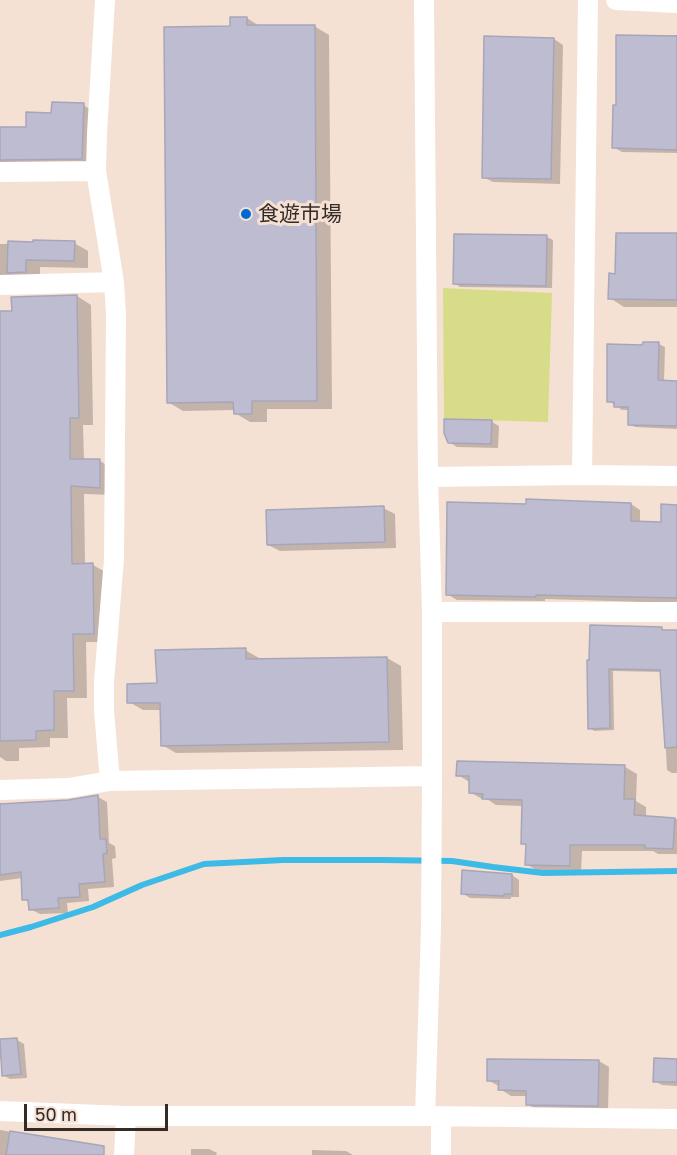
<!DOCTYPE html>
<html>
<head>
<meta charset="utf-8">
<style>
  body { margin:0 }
  #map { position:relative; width:677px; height:1155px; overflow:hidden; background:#f5e0d4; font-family:"Golos Text",sans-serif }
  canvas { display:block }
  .scale { position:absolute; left:24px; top:1104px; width:144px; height:27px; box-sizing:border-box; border:3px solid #332b26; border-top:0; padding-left:8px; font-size:18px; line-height:21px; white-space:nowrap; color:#332b26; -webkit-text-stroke:4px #f5e0d4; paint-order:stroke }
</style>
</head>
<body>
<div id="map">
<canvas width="677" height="1155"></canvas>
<div class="scale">50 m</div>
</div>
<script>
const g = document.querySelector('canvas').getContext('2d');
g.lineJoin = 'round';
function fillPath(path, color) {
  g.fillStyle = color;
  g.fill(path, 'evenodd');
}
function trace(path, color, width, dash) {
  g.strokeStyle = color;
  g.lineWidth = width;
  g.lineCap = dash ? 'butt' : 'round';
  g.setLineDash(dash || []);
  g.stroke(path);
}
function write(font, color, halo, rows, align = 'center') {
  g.font = font + ' "Golos Text","Noto Sans JP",sans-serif';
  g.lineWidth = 6;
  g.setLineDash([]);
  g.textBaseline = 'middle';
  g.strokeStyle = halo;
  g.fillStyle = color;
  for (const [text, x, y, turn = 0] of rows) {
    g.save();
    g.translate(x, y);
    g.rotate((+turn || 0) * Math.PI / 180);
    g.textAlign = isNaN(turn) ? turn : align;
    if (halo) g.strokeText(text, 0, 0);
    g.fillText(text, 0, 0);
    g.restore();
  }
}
fillPath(new Path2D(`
  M443 288 552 293 548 422 444 419Z`), '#d7dc88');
fillPath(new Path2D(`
  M247 18 261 27 314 26 329 35 332 409H267V422H250L235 413V410L183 411 168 402 232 28Z
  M672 35H677V153L622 152 613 147 617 106 672 37Z
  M486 38 554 39 563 45 560 184 493 182 483 177Z
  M83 105 90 109 88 162 0 165V128L27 129 53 114Z
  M677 235V307H624L610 298Z
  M547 237 553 240 552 288 460 287 454 283Z
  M74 243 88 251V268L40 267V280H0V244Z
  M77 296 91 305 93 425H83L84 461H100L114 469V495L84 494 85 565H93L107 573V642H86L87 698H67L68 738H50V747L19 748V761H6L0 757V312H14L13 298Z
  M644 343 659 344 665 347 664 382H677V429L635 427 629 424 630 410H622L609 401 644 346Z
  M446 420 492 422 499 426 498 448 457 447 449 442Z
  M631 504 640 510V522L662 523 677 507V603L545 599V601L457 600 447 594Z
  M383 508 395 514 396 548 280 551 268 545Z
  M662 629 667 632 677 631V773H672L667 770 662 672 613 671 614 730 594 731 590 728 591 662Z
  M245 650 259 658V660L387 658 401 666 403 750 176 753 162 745V710H143L129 702Z
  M625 767 637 774 636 801 646 807V818L677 819V854H658L653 851H582L581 872 538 871 526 864 527 846 522 843 524 806 496 805 487 799H482L470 792 471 783 458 775Z
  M98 797 107 802 109 843 115 846 116 858 112 859 114 887 88 889 89 901 67 903 68 913 40 914 30 909V903L24 899 22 878 0 881V803H12L14 805 70 801Z
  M512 875 519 880V897H511V899L470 898 462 893Z
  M17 1040 24 1044 27 1078 10 1079 3 1075 2 1060 0 1059V1041Z
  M677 1060V1086L662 1085 655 1081Z
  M599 1061 609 1067 608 1111 538 1110 527 1104V1096H511L500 1089V1087L488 1080Z
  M0 1130 90 1145 100 1155H0Z
  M191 1149H209L217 1153 216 1155H191Z
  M312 1150 346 1151 353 1155H312Z`), '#0003');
trace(new Path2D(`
  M0 935 31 927 93 907 142 885 204 864 283 860H383L452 861 493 867 543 873 677 871`), '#3dbae6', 6);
const building = new Path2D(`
  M230 17H247V25H315L317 401H252V414H234L233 402 167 403 164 27 230 26Z
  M616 35 677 36V150L612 148 613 105H616Z
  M484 36 554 38 551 179 482 178Z
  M52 102 84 103 82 159 0 160V127H26V112L51 113Z
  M616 233H677V300L608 299 609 273 615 274Z
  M454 234 547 235 546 286 453 284Z
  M33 240 75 241 74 261 26 260V272L7 273 8 241 33 242Z
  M77 295 79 418H70V459H100V488L71 486 72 564 93 563 94 634H73L74 691H54V730L36 731V740L0 741V311H12L11 297Z
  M643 342H659L658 380 677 381V426L628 425V407H614V402H607V344L642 345Z
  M444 419 492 420 491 444 448 443 444 433Z
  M526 499 631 503V521L661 522V504L677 505V598L536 595V597L446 595 447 502 526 504Z
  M384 506 385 542 267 545 266 510Z
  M590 625 662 627V630H677V747L665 748 660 670 609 669 610 728 588 729 587 660H589Z
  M246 648V659L387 657 389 742 161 746 160 703H127V684L157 683 155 650Z
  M457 761 625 765 624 799H635L634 815 675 818 673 849 645 848V845H570V866L525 865 526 844H521L522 800 482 799 483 794 469 793V776H456Z
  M98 795 100 839H106L107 853 103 854 105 882 79 884 80 897 58 898 59 908 29 910 28 900H22L21 872 0 875V804L68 800Z
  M462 870 512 874V894H504V896L461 894Z
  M17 1038 21 1074 2 1076 0 1039Z
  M654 1058 677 1059V1082H653Z
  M487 1059 599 1060 598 1106 526 1105V1091L498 1090 499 1081H487Z
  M10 1131 104 1146V1155H6Z`);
fillPath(building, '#bdbcd0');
trace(building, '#a7a6b9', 1.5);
trace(new Path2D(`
  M105 0 97 133 96 171 114 282 116 314 114 559 104 682V711L110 781
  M424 0 428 477 432 612V776L431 928 425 1116
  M616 0 677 3
  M0 172 96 171
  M0 285 114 282
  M582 475 588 0
  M428 477 582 475 677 476
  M432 612H677
  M0 790 68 788 110 781 432 776
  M0 1111 126 1116H425L677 1119
  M124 1155 126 1116
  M441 1155V1118`), '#fff', 20);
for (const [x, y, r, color] of [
  [246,214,6,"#016ad2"]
]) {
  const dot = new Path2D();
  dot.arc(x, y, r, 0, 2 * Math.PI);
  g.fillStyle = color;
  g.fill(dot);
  trace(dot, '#f5e0d4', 2);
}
write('21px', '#332b26', '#f5e0d4', [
  ["食遊市場",258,214]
], 'left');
</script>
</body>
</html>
